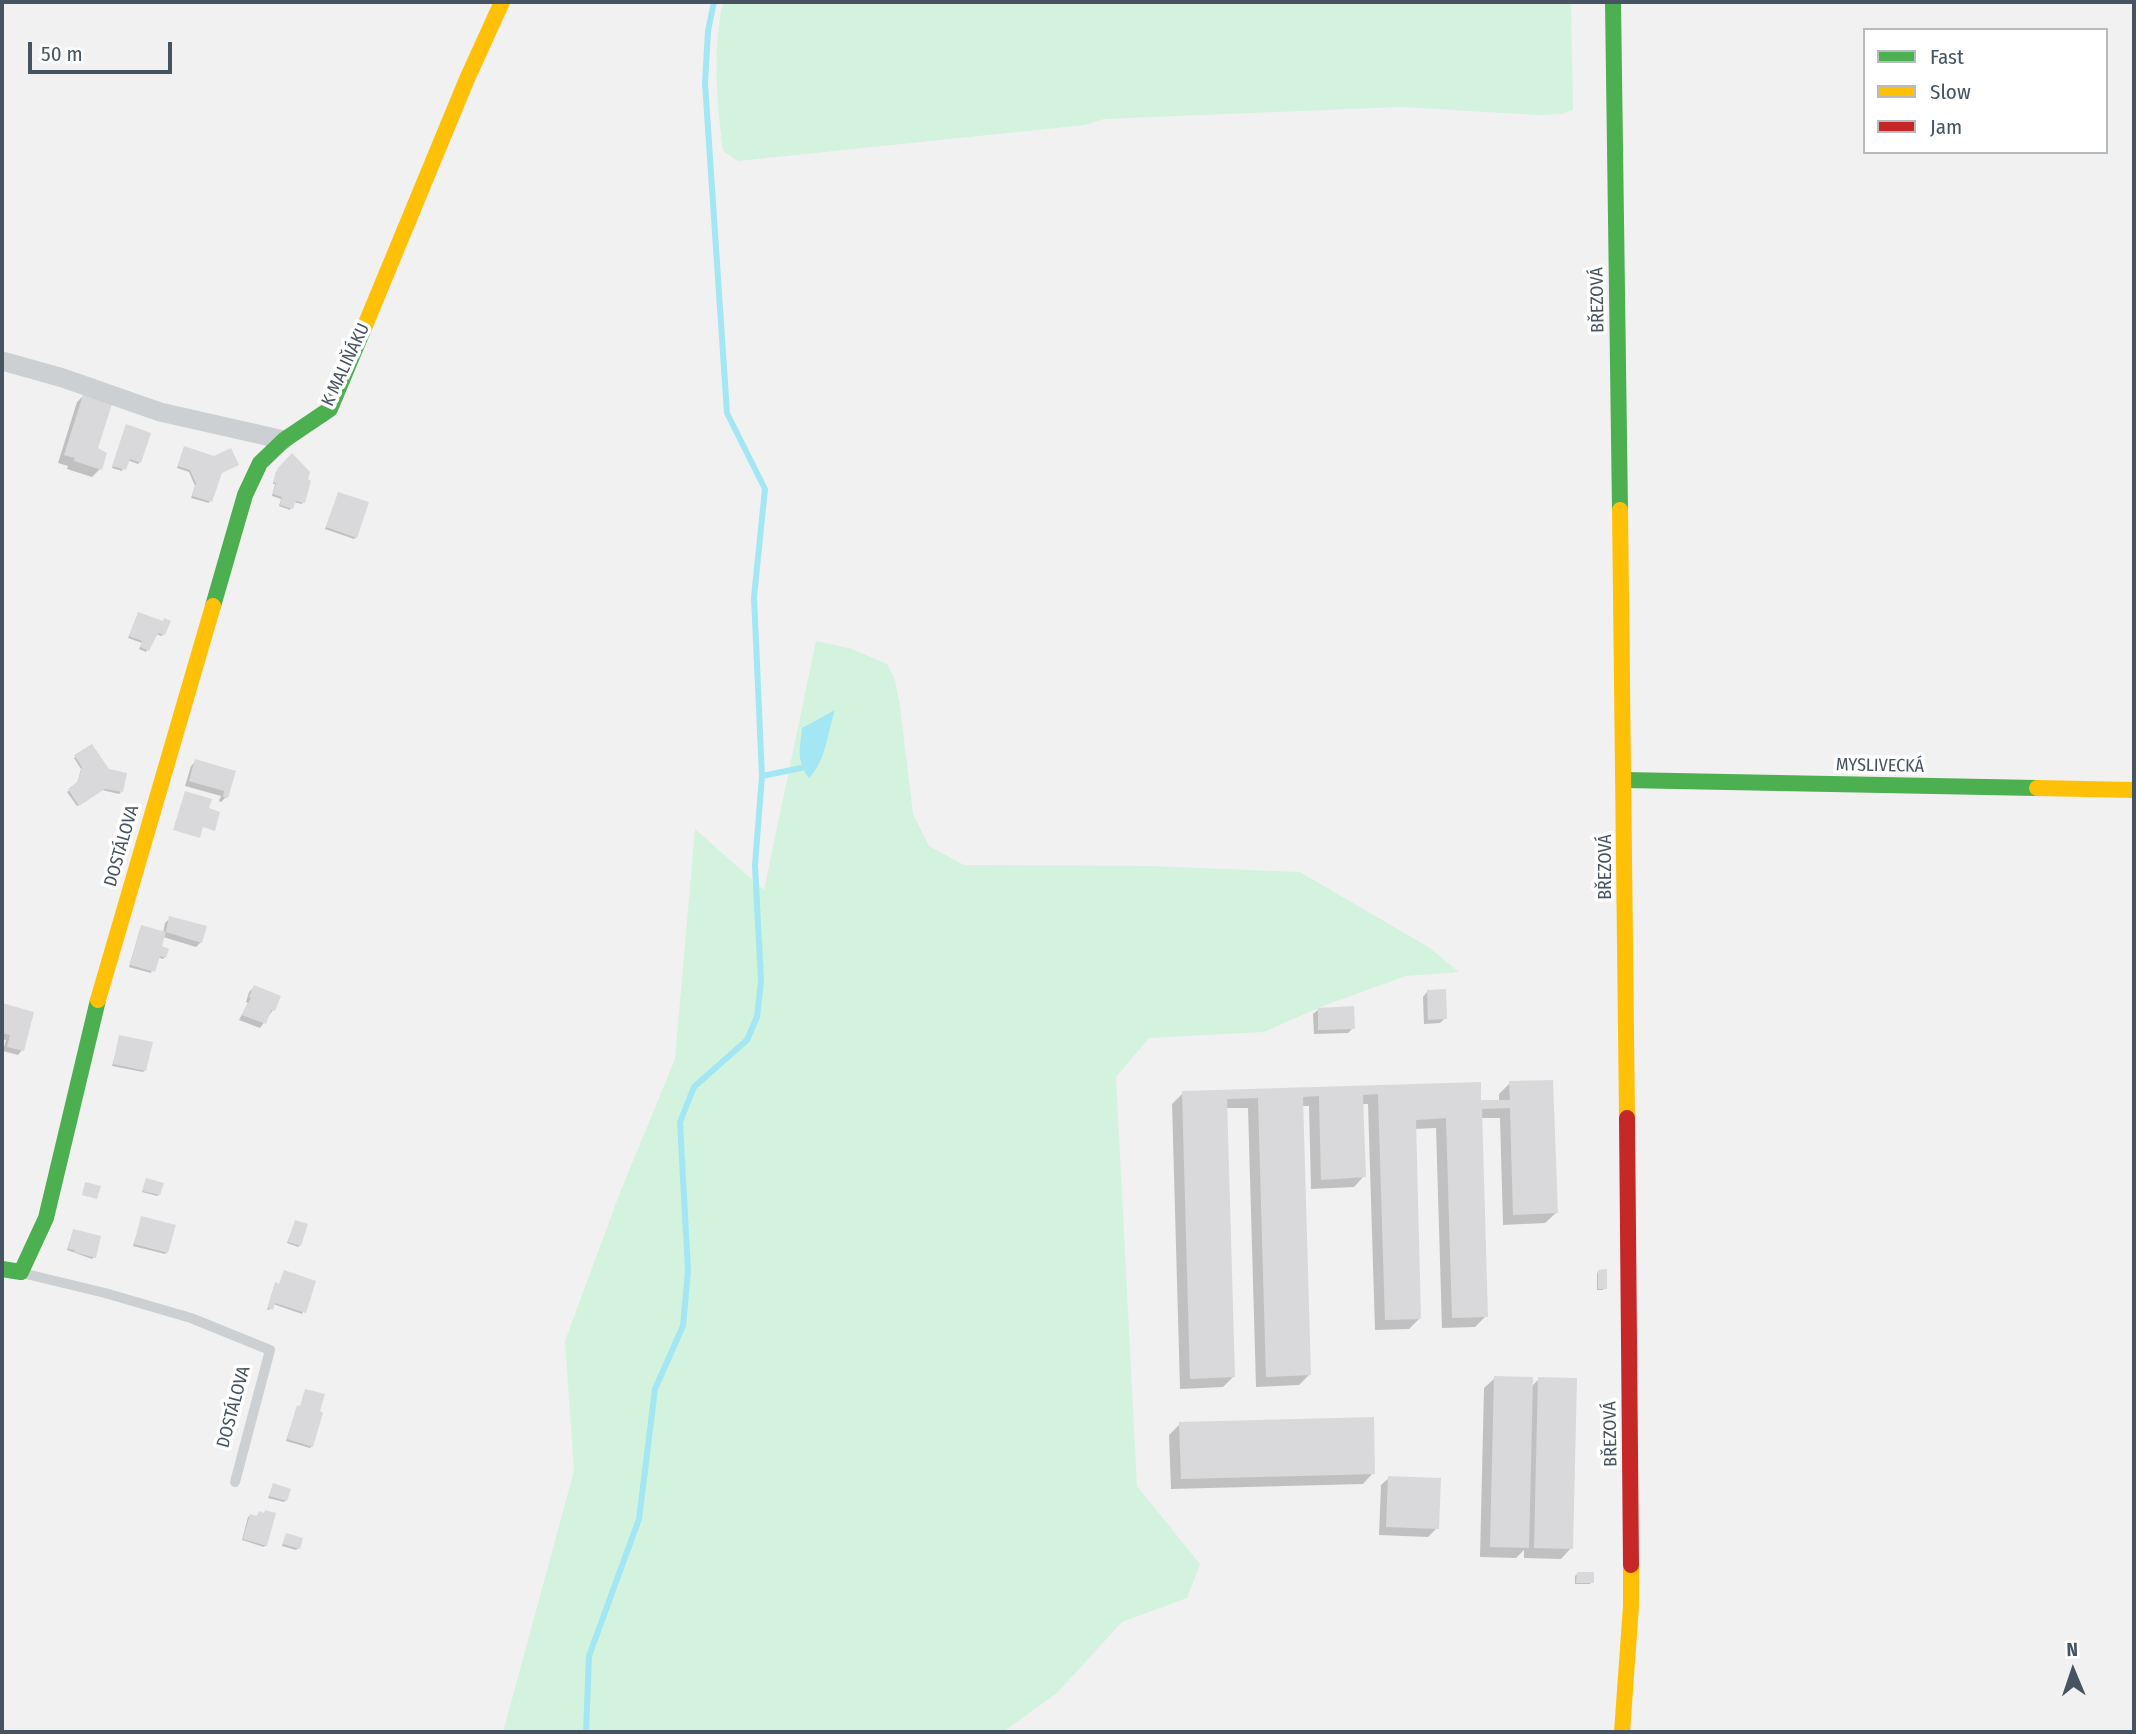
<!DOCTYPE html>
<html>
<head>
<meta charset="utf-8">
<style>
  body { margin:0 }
  #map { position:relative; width:2136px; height:1734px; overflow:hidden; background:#f2f1f1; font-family:"Fira Sans Condensed",sans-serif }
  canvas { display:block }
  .frame { position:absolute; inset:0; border:4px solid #455460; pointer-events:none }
  .legend { position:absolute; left:1863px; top:28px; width:245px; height:126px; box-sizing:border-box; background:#fff; border:2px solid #b5bbbf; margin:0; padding:9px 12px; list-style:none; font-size:21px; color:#455460 }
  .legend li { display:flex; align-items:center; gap:14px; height:35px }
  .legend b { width:35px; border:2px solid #b5bbbf }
  .north { position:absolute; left:2038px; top:1636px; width:70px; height:70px; -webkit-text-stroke:5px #fff; paint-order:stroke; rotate:358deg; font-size:19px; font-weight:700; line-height:28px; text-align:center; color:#455460 }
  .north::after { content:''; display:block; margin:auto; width:24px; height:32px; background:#455460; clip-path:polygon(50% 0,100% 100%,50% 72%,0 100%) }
  .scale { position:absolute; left:28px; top:42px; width:144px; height:32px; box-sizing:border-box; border:4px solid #455460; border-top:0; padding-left:9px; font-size:21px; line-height:24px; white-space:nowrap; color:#455460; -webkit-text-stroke:5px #fff; paint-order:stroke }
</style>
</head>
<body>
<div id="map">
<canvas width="2136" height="1734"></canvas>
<div class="frame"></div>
<ul class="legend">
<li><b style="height:9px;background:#4caf50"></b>Fast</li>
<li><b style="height:9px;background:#ffc107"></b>Slow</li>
<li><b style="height:9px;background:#c62828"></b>Jam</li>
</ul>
<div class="north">N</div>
<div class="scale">50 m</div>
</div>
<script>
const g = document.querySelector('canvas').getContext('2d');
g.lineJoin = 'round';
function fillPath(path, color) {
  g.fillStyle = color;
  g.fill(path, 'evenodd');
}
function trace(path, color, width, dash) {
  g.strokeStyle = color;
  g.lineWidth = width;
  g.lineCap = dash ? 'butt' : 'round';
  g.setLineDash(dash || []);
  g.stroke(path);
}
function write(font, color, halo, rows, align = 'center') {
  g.font = font + ' "Fira Sans Condensed",sans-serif';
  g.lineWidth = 7;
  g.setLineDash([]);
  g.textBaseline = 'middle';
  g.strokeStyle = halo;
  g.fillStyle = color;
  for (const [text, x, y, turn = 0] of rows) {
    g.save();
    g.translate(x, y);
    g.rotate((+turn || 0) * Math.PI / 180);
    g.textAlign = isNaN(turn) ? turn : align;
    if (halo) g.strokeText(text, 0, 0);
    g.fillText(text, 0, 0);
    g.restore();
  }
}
fillPath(new Path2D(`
  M723 2H1571L1573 110 1561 114 1538 115 1400 107 1104 119 1085 125 738 161 723 151C717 103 712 50 723 2Z
  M816 641 852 649 887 664 895 680 900 706 913 814 929 846 964 865 1151 866 1300 872 1430 948 1459 972 1406 976 1323 1006 1264 1032 1149 1038 1116 1077 1137 1486 1200 1564 1187 1598 1122 1622 1057 1693 1003 1732H503L574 1471 565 1341 619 1195 675 1059 695 829 764 890Z`), '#d3f3de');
fillPath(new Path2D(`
  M835 710C827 733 827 759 809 778 796 761 800 749 802 728Z`), '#a3e7f5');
fillPath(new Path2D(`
  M85 394 95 449 105 453 100 469 92 477 67 469 68 466 58 463 77 402Z
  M125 428 140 462 138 464 127 460 122 471 112 468Z
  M183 450 220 474 209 503 191 498 195 486 189 472 177 468Z
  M292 456 303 502 302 504 293 502 290 510 279 506 281 499 272 496 275 484H273L276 472Z
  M338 494 356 537 354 539 325 529Z
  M137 616 161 623 168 622 163 635 161 636 156 634 146 652 139 649 142 643 128 638Z
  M76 756 121 792 119 794 102 790 77 806 67 792 77 784 81 769 74 758Z
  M196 761 234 772 226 797 221 802 219 801 221 796 185 786 191 766Z
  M170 918 201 942 196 947 163 937 160 947 165 957 163 959 157 957 151 973 129 967 140 929 163 933 165 923Z
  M254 987 273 1010 260 1028 239 1020 248 1003 246 1002 249 992Z
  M1427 992 1445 1018 1440 1023 1424 1024 1423 997Z
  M2 1005 32 1013 22 1050 18 1055 3 1051 6 1040 2 1039Z
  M1318 1010 1353 1028 1348 1033 1314 1034 1313 1014Z
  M120 1037 145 1070 143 1072 112 1066Z
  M1510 1083 1556 1213 1545 1223 1503 1225 1500 1118H1480L1486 1316 1475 1327 1442 1328 1436 1128 1414 1129 1420 1318 1409 1329 1375 1330 1368 1104H1362L1364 1176 1354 1187 1311 1189 1309 1106H1302L1310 1374 1299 1385 1256 1387 1248 1108H1226L1234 1376 1223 1387 1180 1389 1172 1104 1183 1093 1479 1084 1480 1102H1499V1094Z
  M146 1180 159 1195 157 1196 142 1192Z
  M142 1218 167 1252 165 1254 133 1246Z
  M295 1222 300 1245 298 1247 287 1243Z
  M73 1231 94 1257 92 1259 67 1250Z
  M1599 1271 1605 1288 1603 1290H1597V1273Z
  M284 1272 313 1283 302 1314 273 1304 271 1309 267 1310 274 1286H279Z
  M1495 1378 1531 1387 1539 1379 1571 1548 1561 1559 1524 1558V1550L1516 1558 1480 1557 1484 1388Z
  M297 1407 312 1446 310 1448 286 1441Z
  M1180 1424 1373 1473 1363 1484 1171 1489 1169 1435Z
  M1389 1478 1436 1529 1428 1537 1379 1535 1381 1485Z
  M273 1485 286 1500 284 1502 268 1498Z
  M259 1513 266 1545 264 1547 242 1540 248 1517 250 1516 256 1517Z
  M285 1537 298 1548 296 1550 282 1546Z
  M1577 1574 1592 1582 1590 1584H1575V1576Z`), '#0003');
trace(new Path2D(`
  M762 776 801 768
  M586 1732 589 1656 639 1519 655 1389 683 1326 688 1271 680 1122 694 1087 747 1040 757 1017 761 981 755 865 762 776 754 597 765 489 727 413 705 83 708 31 714 2`), '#a3e7f5', 6);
fillPath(new Path2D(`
  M84 392 113 401 98 448 107 453 102 470 74 461 75 458 64 455Z
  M126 424 151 433 141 463 130 459 126 470 112 466Z
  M184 446 214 456 231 448 239 465 222 473 212 502 192 496 196 483 190 470 178 466Z
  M292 453 310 472 308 479 311 481 305 503 296 501 293 509 280 505 282 497 273 494 276 483 273 482 278 468Z
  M338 492 369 502 357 538 326 527Z
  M138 612 163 621 164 618 171 621 165 635 158 633 149 651 140 647 142 641 129 636Z
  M92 744 109 769 127 773 123 792 105 789 79 806 68 789 78 781 82 767 74 755Z
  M195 759 236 771 228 798 223 797 224 791 189 781Z
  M185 791 212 799 209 808 220 812 215 831 203 827 200 838 173 830Z
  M169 916 207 926 202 943 166 932Z
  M141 925 166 932 162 946 169 949 166 958 160 956 155 972 130 965Z
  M254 985 281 996 275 1011 271 1010 266 1024 242 1015 251 998 249 997Z
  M1446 989 1447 1019 1428 1020 1427 990Z
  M2 1003 34 1012 24 1051 7 1047 10 1035 2 1033Z
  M1354 1006 1355 1029 1318 1030V1008Z
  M119 1035 153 1042 146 1071 113 1064Z
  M1553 1080 1558 1213 1513 1215 1510 1108 1482 1109 1488 1317 1452 1318 1446 1118 1416 1120 1421 1319 1385 1320 1378 1094 1363 1095 1366 1177 1321 1180 1319 1096 1303 1097 1311 1375 1266 1377 1258 1098 1227 1099 1235 1377 1190 1379 1182 1091 1481 1082V1100H1510L1509 1081Z
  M146 1178 164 1183 160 1195 142 1191Z
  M85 1182 101 1186 97 1199 82 1195Z
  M141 1216 176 1225 168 1253 134 1244Z
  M295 1220 308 1224 301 1246 288 1242Z
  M73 1229 101 1236 96 1258 74 1252 75 1250 68 1249Z
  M1607 1269V1289H1598V1270Z
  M284 1270 316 1281 306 1313 275 1303 273 1310 268 1308 275 1282 279 1284Z
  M1494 1376 1533 1377 1529 1548 1490 1547Z
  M1538 1377 1577 1378 1573 1549 1534 1548Z
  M305 1389 325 1394 320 1411 323 1413 313 1447 287 1439 297 1405 300 1406Z
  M1374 1417 1375 1474 1181 1479 1179 1422Z
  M1388 1476 1441 1478 1439 1529 1386 1527Z
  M273 1483 291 1489 287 1501 269 1496Z
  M265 1510 276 1513 267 1546 243 1539 250 1514 257 1516 259 1511 264 1513Z
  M286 1533 303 1538 300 1549 283 1544Z
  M1577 1572H1594V1583H1576Z`), '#d9d9db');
trace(new Path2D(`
  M22 1273 105 1293 191 1318 270 1350 235 1482`), '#cdd0d2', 10);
trace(new Path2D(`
  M2 361 63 378 160 412 284 440`), '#cdd0d2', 19);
trace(new Path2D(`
  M1613 2 1620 510
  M213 606 245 495 260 463 284 440 330 409 364 328
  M1624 780 2037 788
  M2 1269 21 1272 46 1218 98 1000`), '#4caf50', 16);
trace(new Path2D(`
  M364 328 467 79 502 2
  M1620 510 1627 1118
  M2037 788 2134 790
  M98 1000 213 606
  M1622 1732 1631 1606V1565`), '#ffc107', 16);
trace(new Path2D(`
  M1627 1118 1631 1565`), '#c62828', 16);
write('18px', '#455460', '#fff', [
  ["BŘEZOVÁ",1598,300,-91],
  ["K MALIŇÁKU",346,365,-65],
  ["MYSLIVECKÁ",1880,766,1],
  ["DOSTÁLOVA",122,846,-74],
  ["BŘEZOVÁ",1606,867,-90],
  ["DOSTÁLOVA",234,1407,-75],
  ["BŘEZOVÁ",1611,1434,-91]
]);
</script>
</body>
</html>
